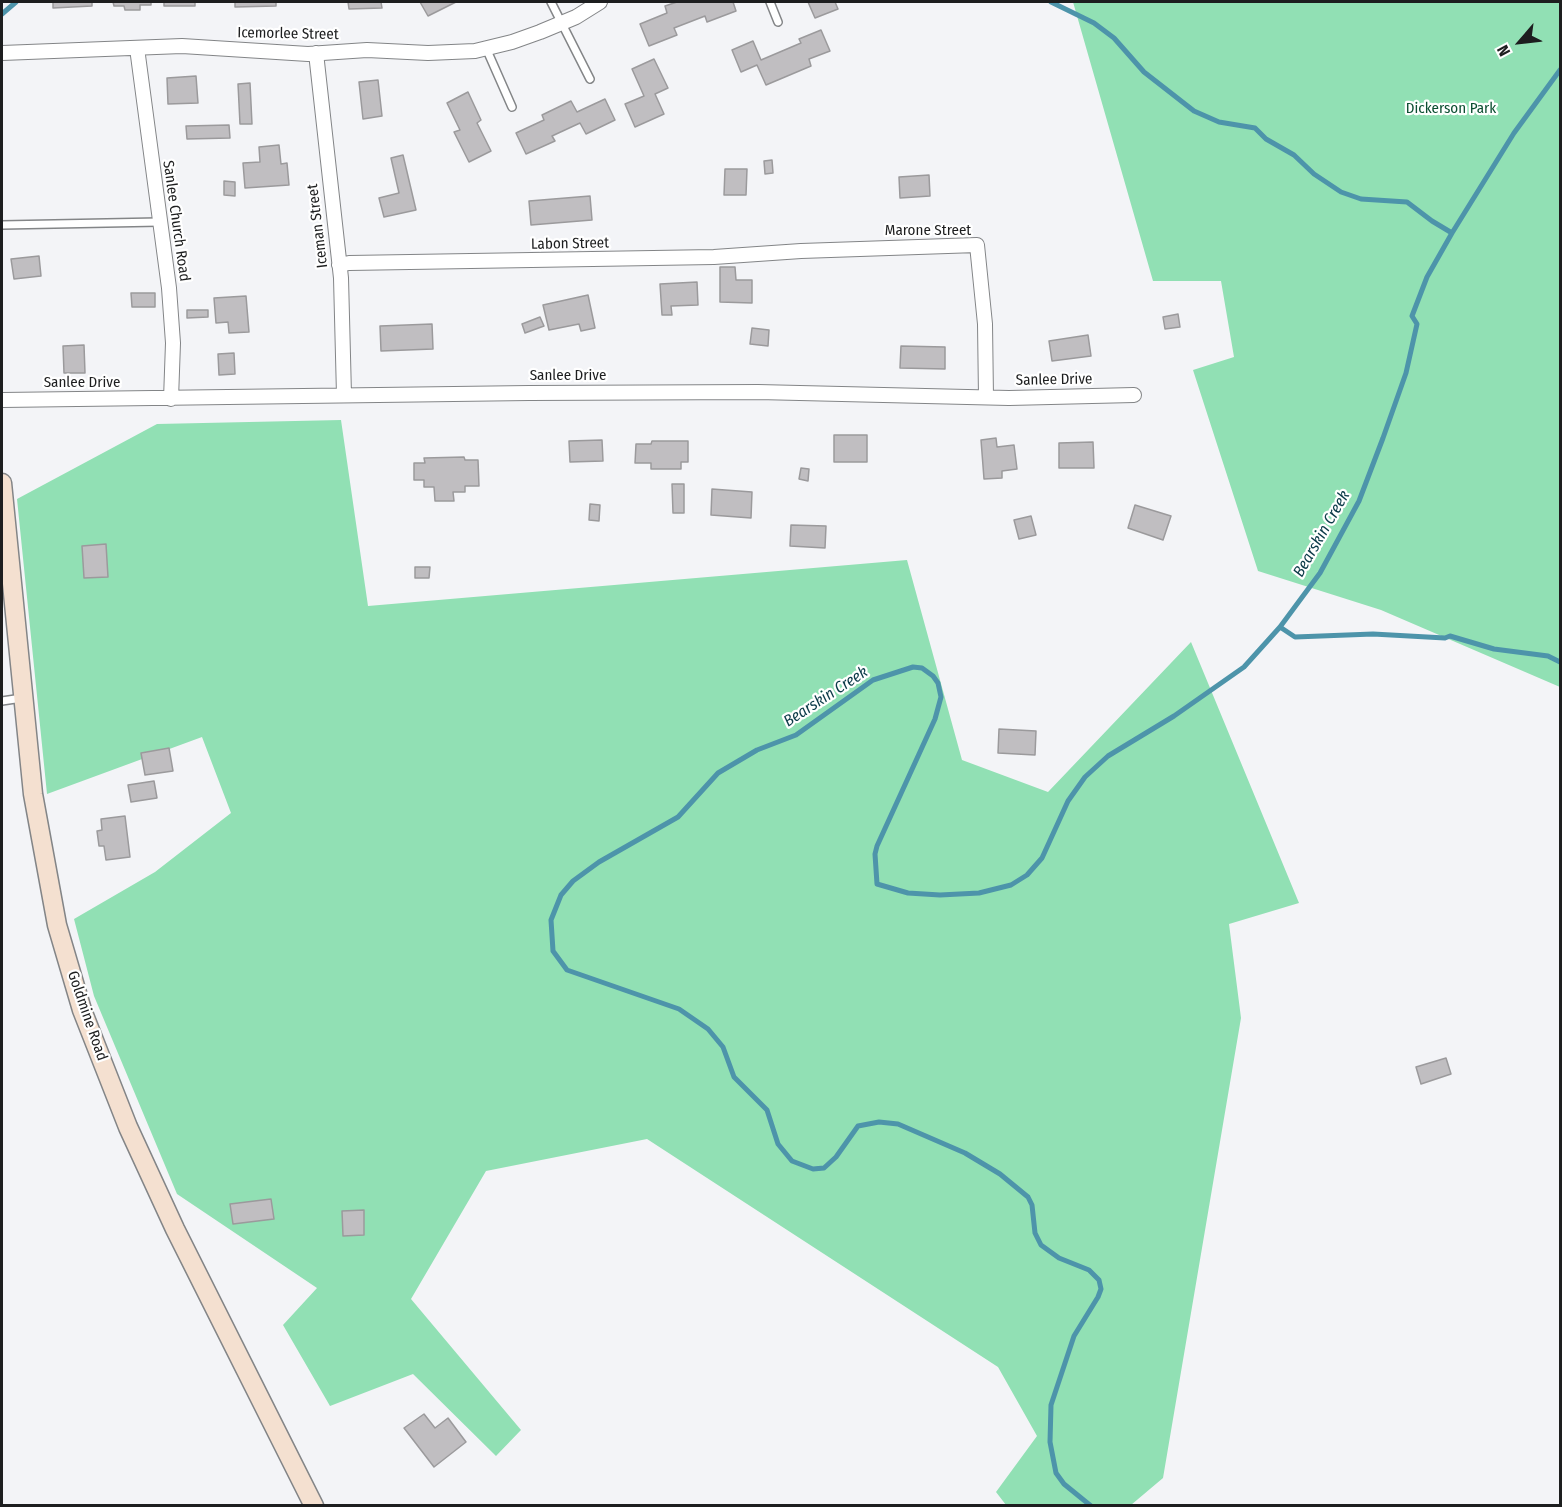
<!DOCTYPE html>
<html>
<head>
<meta charset="utf-8">
<style>
  body { margin:0 }
  #map { position:relative; width:1562px; height:1507px; overflow:hidden; background:#f3f4f7; font-family:"Fira Sans Condensed",sans-serif }
  canvas { display:block }
  .frame { position:absolute; inset:0; border:3px solid #1d1e1f; pointer-events:none }
  .north { position:absolute; left:1490px; top:12px; width:60px; height:60px; -webkit-text-stroke:4px #fff; paint-order:stroke; rotate:242deg; font-size:16px; font-weight:700; line-height:24px; text-align:center; color:#1d1e1f }
  .north::after { content:''; display:block; margin:auto; width:21px; height:27px; background:#1d1e1f; clip-path:polygon(50% 0,100% 100%,50% 72%,0 100%) }
</style>
</head>
<body>
<div id="map">
<canvas width="1562" height="1507"></canvas>
<div class="frame"></div>
<div class="north">N</div>
</div>
<script>
const g = document.querySelector('canvas').getContext('2d');
g.lineJoin = 'round';
function fillPath(path, color) {
  g.fillStyle = color;
  g.fill(path, 'evenodd');
}
function trace(path, color, width, dash) {
  g.strokeStyle = color;
  g.lineWidth = width;
  g.lineCap = dash ? 'butt' : 'round';
  g.setLineDash(dash || []);
  g.stroke(path);
}
function write(font, color, halo, rows, align = 'center') {
  g.font = font + ' "Fira Sans Condensed",sans-serif';
  g.lineWidth = 4.5;
  g.setLineDash([]);
  g.textBaseline = 'middle';
  g.strokeStyle = halo;
  g.fillStyle = color;
  for (const [text, x, y, turn = 0] of rows) {
    g.save();
    g.translate(x, y);
    g.rotate((+turn || 0) * Math.PI / 180);
    g.textAlign = isNaN(turn) ? turn : align;
    if (halo) g.strokeText(text, 0, 0);
    g.fillText(text, 0, 0);
    g.restore();
  }
}
fillPath(new Path2D(`
  M1073 2H1560V687L1381 610 1258 571 1193 370 1234 357 1221 281H1153Z
  M341 420 368 606 907 560 962 760 1048 792 1191 642 1299 903 1229 924 1241 1018 1163 1478 1131 1505H1006L996 1492 1037 1436 998 1367 647 1139 486 1171 411 1299 521 1430 496 1456 413 1374 330 1406 283 1325 317 1288 177 1194 94 996 74 919 155 872 231 813 202 737 47 794 17 499 157 424Z`), '#91e0b4');
trace(new Path2D(`
  M1051 2 1094 23 1114 38 1144 72 1194 111 1219 122 1255 128 1266 139 1294 155 1314 174 1341 192 1361 199 1407 202 1432 221 1452 233
  M2 14 16 2
  M1280 627 1295 637 1373 634 1445 638 1450 636 1494 649 1548 656 1560 662
  M1091 1506 1064 1484 1056 1473 1050 1442 1051 1405 1074 1336 1098 1297 1101 1289 1099 1280 1089 1270 1059 1258 1041 1245 1035 1233 1032 1205 1028 1197 1000 1174 965 1153 898 1124 879 1122 858 1126 836 1157 824 1168 813 1169 792 1161 778 1144 767 1110 734 1077 723 1047 708 1029 679 1009 567 970 553 951 551 920 561 895 573 881 599 862 678 817 718 773 757 750 796 735 873 680 913 667 922 668 933 676 938 683 941 697 935 719 877 846 875 854 877 884 908 893 940 895 979 893 1011 885 1027 875 1042 858 1068 801 1085 777 1108 756 1174 716 1244 667 1280 627 1320 573 1359 501 1383 438 1406 373 1417 324 1412 316 1427 277 1452 233 1514 133 1560 70`), '#4d94aa', 5);
const building = new Path2D(`
  M53 2H92V6L53 8Z
  M113 2H151V5H140V10H125L124 6H114Z
  M164 2H195V6H164Z
  M235 2H276V6L235 7Z
  M348 2H381L382 8 349 9Z
  M420 2H456L428 16Z
  M677 2H733L736 11 707 22 705 16 674 28 677 35 649 46 640 24 667 13 665 6Z
  M808 2H835L838 9 815 18Z
  M821 30 830 51 809 59 811 66 766 85 757 65 741 72 732 50 753 41 761 60 801 43 799 39Z
  M654 59 668 88 655 94 664 114 635 127 625 104 644 96 632 69Z
  M196 76 198 103 168 104 167 78Z
  M378 80 382 116 363 119 359 82Z
  M250 83 252 124H240L238 84Z
  M468 92 481 120 477 123 491 151 469 162 454 132 460 130 447 103Z
  M605 99 615 120 586 134 580 123 552 136 555 141 526 154 516 133 544 120 542 115 571 101 577 112Z
  M229 125 230 138 187 139 186 126Z
  M279 145 281 164 287 163 289 185 245 188 243 163 260 162 259 147Z
  M403 155 416 210 384 217 379 198 399 193 391 158Z
  M772 160 773 173 765 174 764 161Z
  M725 169H747L746 195H724Z
  M929 175 930 196 900 198 899 177Z
  M224 181 235 182V196L224 195Z
  M590 196 592 220 531 225 529 201Z
  M39 256 41 276 14 279 11 259Z
  M720 267H735L736 280H752V303L720 302Z
  M697 282 698 305 671 306 672 315H662L660 284Z
  M131 293H155V307H132Z
  M588 295 595 328 581 331 579 324 549 330 543 305Z
  M246 296 249 332 229 333 228 322 216 323 214 298Z
  M187 310H208V317L187 318Z
  M1178 314 1180 327 1165 329 1163 317Z
  M540 317 544 326 525 333 522 324Z
  M432 324 433 349 381 351 380 326Z
  M752 328 769 330 768 346 750 344Z
  M1088 335 1091 356 1052 361 1049 341Z
  M84 345 85 373H64L63 346Z
  M901 346 945 347V369L900 368Z
  M234 353 235 374 219 375 218 354Z
  M834 435H867V462H834Z
  M996 438 997 447 1014 445 1017 469 1002 471V478L984 479 981 440Z
  M602 440 603 461 570 462 569 441Z
  M652 441H688V462H681V469H651V463H635L636 444H651Z
  M1093 442 1094 468H1059V443Z
  M464 457 465 460H478L479 486H465V492H453L454 501H435L434 487H424V480H414V463H425L424 458Z
  M801 468 809 469 808 481 799 479Z
  M672 484H684V513H673Z
  M712 489 752 492 751 518 711 515Z
  M590 504 600 505 599 521 589 520Z
  M1135 505 1171 516 1163 540 1128 528Z
  M1031 516 1036 535 1019 539 1014 520Z
  M791 525 826 526 825 548 790 546Z
  M106 544 108 577 84 578 82 546Z
  M415 567H430L429 578H415Z
  M999 729 1036 731 1035 755 998 753Z
  M169 748 173 771 145 775 141 753Z
  M154 781 157 798 131 802 128 785Z
  M125 816 130 857 106 860 104 846H99L97 831 102 830 101 819Z
  M1446 1058 1451 1074 1421 1084 1416 1067Z
  M271 1199 274 1219 233 1224 230 1204Z
  M364 1210V1235L343 1236 342 1211Z
  M424 1414 435 1428 448 1418 466 1442 434 1467 404 1428Z`);
fillPath(building, '#c0bec1');
trace(building, '#9b9a9c', 1.5);
const lane = new Path2D(`
  M551 2 590 79
  M770 2 778 22
  M486 48 512 107
  M2 225 159 222
  M2 701 22 698`);
const street = new Path2D(`
  M137 48 169 288 173 343 171 399
  M2 53 182 46 308 54 367 50 428 53 475 51 512 42 540 32 576 17 600 2
  M316 53 341 278 344 395
  M339 265 349 263 714 257 801 251 977 245 985 324 986 397
  M2 400 529 393 758 392 1009 398 1134 395`);
const secondary = new Path2D(`
  M2 483 33 794 57 925 82 1010 128 1127 175 1229 314 1506`);
trace(lane, '#838587', 10);
trace(street, '#838587', 16);
trace(secondary, '#838587', 21);
trace(lane, '#fff', 7);
trace(street, '#fff', 14);
trace(secondary, '#f4e0d0', 18);
write('15px', '#1d1e1f', '#fff', [
  ["Icemorlee Street",288,34,1],
  ["Sanlee Church Road",176,221,82],
  ["Iceman Street",318,226,-97],
  ["Marone Street",928,231],
  ["Labon Street",570,244,-1],
  ["Sanlee Drive",568,376],
  ["Sanlee Drive",1054,380,-1],
  ["Sanlee Drive",82,383],
  ["Goldmine Road",87,1016,71]
]);
write('15px', '#0c4e31', '#fff', [
  ["Dickerson Park",1451,109]
]);
write('italic 16px', '#0b3a48', '#fff', [
  ["Bearskin Creek",1322,534,-60],
  ["Bearskin Creek",826,697,-33]
]);
</script>
</body>
</html>
